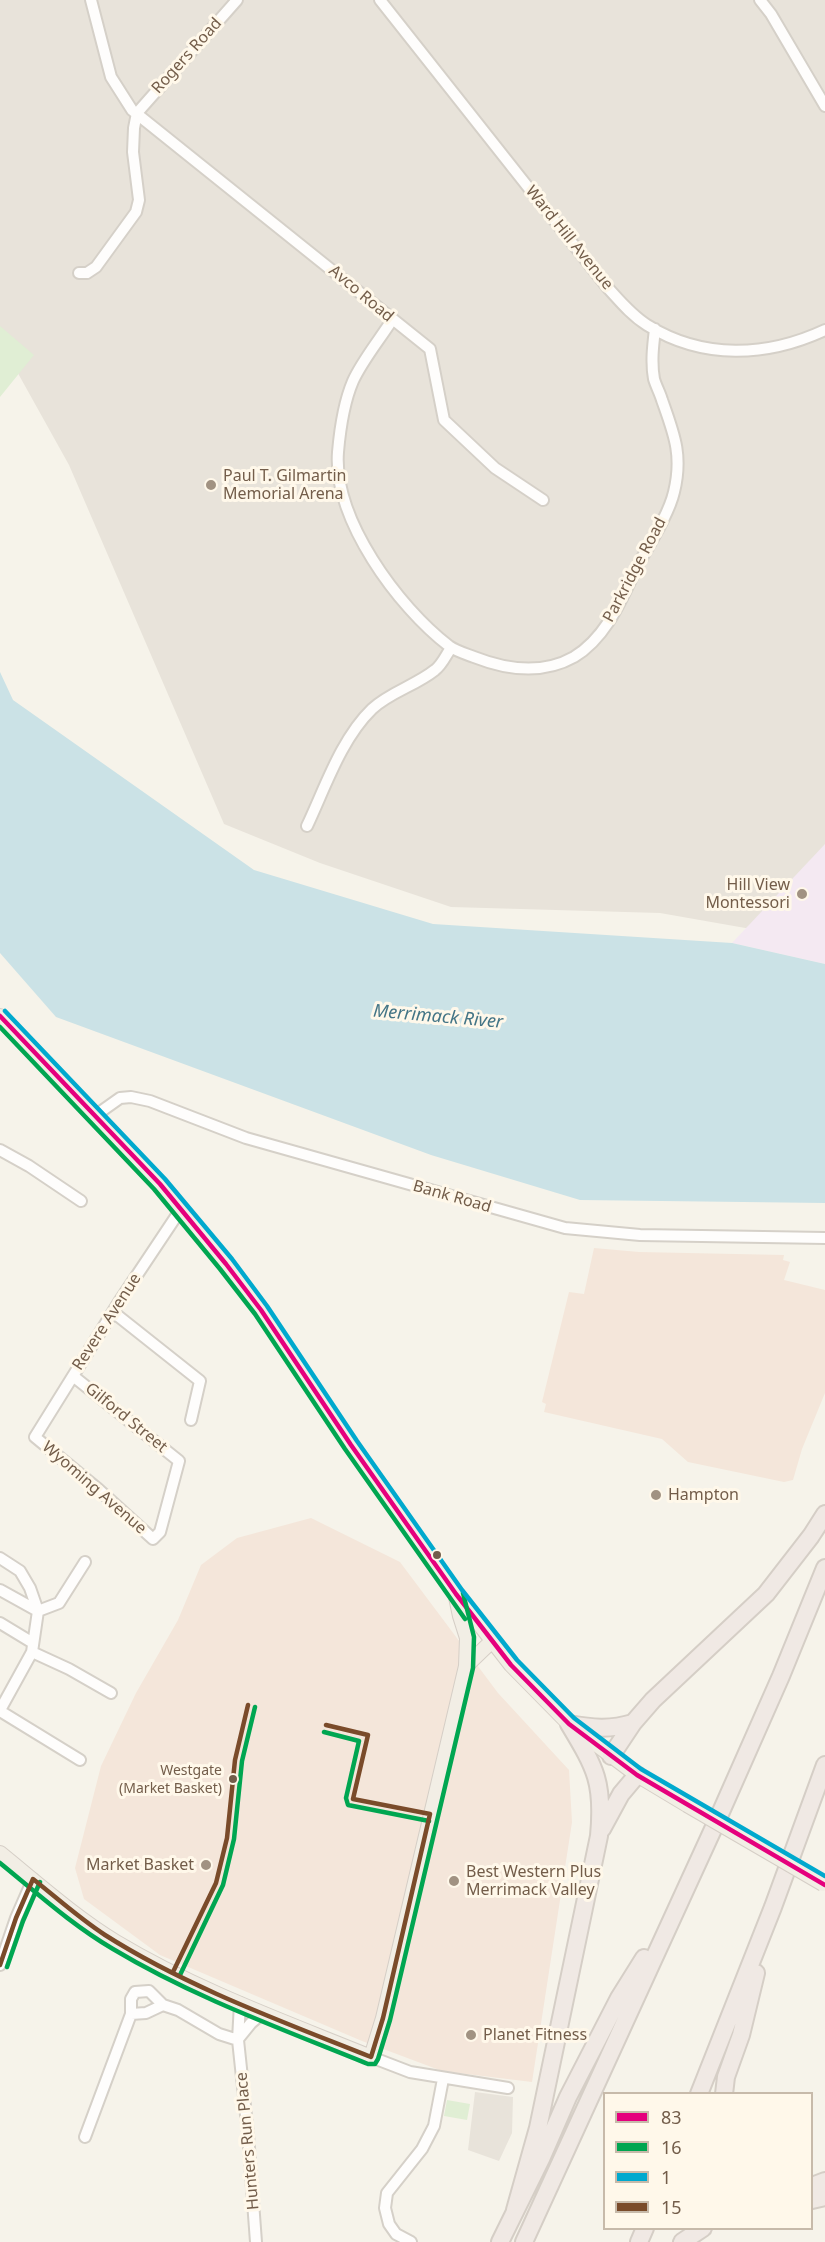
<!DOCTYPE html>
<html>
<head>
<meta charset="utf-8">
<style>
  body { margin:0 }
  #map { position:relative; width:825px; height:2242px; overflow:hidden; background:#f6f3ea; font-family:"Noto Sans",sans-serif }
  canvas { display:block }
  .legend { position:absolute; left:603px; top:2092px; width:210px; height:138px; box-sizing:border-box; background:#fff8ea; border:2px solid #c7baaa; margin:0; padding:8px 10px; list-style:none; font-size:18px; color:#735d4a }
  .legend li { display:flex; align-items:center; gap:12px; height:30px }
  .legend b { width:30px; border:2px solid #c7baaa }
</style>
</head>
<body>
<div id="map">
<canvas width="825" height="2242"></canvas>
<ul class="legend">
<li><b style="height:8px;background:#e5007d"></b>83</li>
<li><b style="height:8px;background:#00a651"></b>16</li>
<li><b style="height:8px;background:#00a9ce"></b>1</li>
<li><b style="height:8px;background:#7a4b2a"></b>15</li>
</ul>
</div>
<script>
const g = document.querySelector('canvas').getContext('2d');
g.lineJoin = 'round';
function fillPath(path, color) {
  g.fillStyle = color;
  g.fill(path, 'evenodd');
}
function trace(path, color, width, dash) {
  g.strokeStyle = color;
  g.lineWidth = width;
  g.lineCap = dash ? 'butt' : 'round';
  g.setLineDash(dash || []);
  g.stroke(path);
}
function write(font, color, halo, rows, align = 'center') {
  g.font = font + ' "Noto Sans",sans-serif';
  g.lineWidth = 6;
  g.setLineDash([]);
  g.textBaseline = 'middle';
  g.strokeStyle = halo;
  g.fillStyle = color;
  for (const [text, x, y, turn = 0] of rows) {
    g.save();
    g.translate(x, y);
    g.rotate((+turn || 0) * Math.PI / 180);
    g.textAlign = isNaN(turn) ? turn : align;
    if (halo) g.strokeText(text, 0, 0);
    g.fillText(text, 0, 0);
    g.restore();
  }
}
fillPath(new Path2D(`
  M594 1248 639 1252 784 1255 783 1260 790 1262 784 1280 825 1290V1393L802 1449 793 1480 784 1482 688 1462 662 1439 544 1412 546 1404 542 1402 569 1292 584 1294Z
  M311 1518 400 1562 498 1693 569 1770 572 1822 532 2082 442 2071 362 2041 160 1955 84 1899 75 1868 101 1766 136 1693 178 1620 201 1565 237 1538Z`), '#f4e6da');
fillPath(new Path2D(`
  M0 0H825V942L660 913 451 907 320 863 224 824 69 465 0 341Z
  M475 2092 513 2097 512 2133 499 2161 468 2150Z`), '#e8e3da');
fillPath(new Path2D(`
  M825 844V964L732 943Z`), '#f4e9f2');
fillPath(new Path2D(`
  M0 326 34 355 0 397Z
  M447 2100 470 2104 467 2120 444 2116Z`), '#e0eed4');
fillPath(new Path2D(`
  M0 672 13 700 254 870 433 924 732 943 825 964V1203L580 1200 431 1155 56 1017 0 953Z`), '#cbe2e6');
const minor = new Path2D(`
  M91 0 111 77 132 110 430 349 444 420 495 468 543 500
  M380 0 607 287C619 300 631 315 647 325 703 360 767 357 825 330
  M760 0 771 14 825 106
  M79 273H87L96 267 136 212 139 200 133 152 134 128 137 113 237 0
  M392 320C380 339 362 361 353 381 344 402 340 429 338 452 333 519 398 607 449 646 456 651 466 654 474 657 507 670 542 675 574 657 607 637 622 598 638 565 649 545 669 514 674 492 683 455 674 434 662 400 660 393 656 386 654 379 651 362 653 346 655 329
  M307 826C325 788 341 739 372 709 390 692 415 686 435 670 442 665 446 655 451 648
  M96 1115 120 1098 131 1097 150 1101 246 1138 565 1228 640 1235 825 1238
  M0 1150 29 1166 81 1201
  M113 1312 200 1381 191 1420
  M73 1376 179 1461 160 1532 153 1539 98 1489 35 1437 119 1302 181 1209
  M0 1558 20 1571 30 1588 38 1611 32 1652 0 1710
  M0 1590 38 1611 59 1603 85 1562
  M0 1623 33 1643
  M32 1652 69 1669 111 1693
  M0 1711 80 1760
  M0 1965 16 1918 33 1879
  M240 2003 238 2040 248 2134 256 2242
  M131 2014 146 2013 163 2005
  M238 2039 251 2023 263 2013
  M371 2057 410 2072 508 2088
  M85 2137 131 2014V1999L135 1992 149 1991 163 2005 178 2010 219 2034 238 2040
  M411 2242 396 2234 389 2224 385 2208 387 2193 422 2149 434 2126 443 2079`);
const major = new Path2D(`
  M0 1016 160 1184 226 1264 261 1310 351 1445 384 1490 456 1594 511 1665 569 1724 637 1775 687 1805
  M466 1666 491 1642
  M0 1853C37 1883 75 1917 116 1942 196 1990 285 2022 371 2057L383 2018 466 1666 467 1638 460 1616 456 1597`);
const highway = new Path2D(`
  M569 1724C592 1728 610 1730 633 1723
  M611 1756 633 1723 653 1700 766 1594 811 1536 825 1514
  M602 1829 621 1794 637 1775
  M699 2094 773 1907 825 1765
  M724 2094 726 2077 741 2035 756 1973
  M812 2186 825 2181
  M812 2200 825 2197
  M515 2210 538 2128 599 1836C604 1783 596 1769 569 1724
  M500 2242 541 2159 568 2097 619 1998 644 1958
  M524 2242 720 1814 781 1676 825 1568
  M639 2242 645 2228
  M682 2242 703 2228`);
trace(minor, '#d5d0c8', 14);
trace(major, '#d5cec6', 16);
trace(highway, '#d5cec6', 20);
trace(minor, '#fefdfc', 10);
trace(major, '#f2eee5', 14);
trace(highway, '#f0e9e4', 16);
const majorBridge = new Path2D(`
  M687 1805 823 1884`);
trace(majorBridge, '#d5cec6', 16, []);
trace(majorBridge, '#f2eee5', 14);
trace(new Path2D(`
  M0 1016 160 1184 226 1264 261 1310 351 1445 456 1594 511 1665 569 1724 637 1775 825 1885`), '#e5007d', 4.5);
trace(new Path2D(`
  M0 1027 154 1189 220 1269 255 1314 345 1449 465 1619
  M324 1732 359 1741 346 1798 348 1805 429 1821
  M0 1863C37 1893 72 1925 113 1949 193 1997 282 2029 368 2064H375L378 2059 390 2020 473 1668 474 1637 463 1593
  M7 1967 23 1921 40 1882
  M180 1975 223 1885 234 1839 242 1761 255 1707`), '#00a651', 4.5);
trace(new Path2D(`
  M5 1011 165 1179 232 1259 267 1306 357 1441 462 1590 517 1660 574 1718 641 1769 825 1876`), '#00a9ce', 4.5);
trace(new Path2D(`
  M0 1965 16 1918 33 1879C57 1898 80 1919 105 1935 187 1987 281 2021 371 2057L383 2018 430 1814 353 1799 368 1735 326 1725
  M173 1972 216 1883 227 1838 235 1760 248 1705`), '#7a4b2a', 4.5);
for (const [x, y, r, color] of [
  [211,485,6,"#a19282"],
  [802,894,6,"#a19282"],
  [656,1495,6,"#a19282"],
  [437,1555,5,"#735d4a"],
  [233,1779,5,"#735d4a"],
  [206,1865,6,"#a19282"],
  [454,1881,6,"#a19282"],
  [471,2035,6,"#a19282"]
]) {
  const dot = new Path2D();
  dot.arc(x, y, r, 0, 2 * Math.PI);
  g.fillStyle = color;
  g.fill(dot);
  trace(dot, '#fff8ea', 2);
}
write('14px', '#735d4a', '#fff8ea', [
  ["Westgate",222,1771],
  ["(Market Basket)",222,1789]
], 'right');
write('16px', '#735d4a', '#fff8ea', [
  ["Rogers Road",187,56,-48],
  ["Ward Hill Avenue",569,238,51],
  ["Avco Road",361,294,40],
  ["Parkridge Road",635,570,-62],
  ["Bank Road",452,1197,16],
  ["Revere Avenue",107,1322,-57],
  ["Gilford Street",126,1418,39],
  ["Wyoming Avenue",94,1488,41],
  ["Hunters Run Place",248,2141,-95]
]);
write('16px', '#735d4a', '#fff8ea', [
  ["Paul T. Gilmartin",223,476],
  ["Memorial Arena",223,494],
  ["Hill View",790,885,"right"],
  ["Montessori",790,903,"right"],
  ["Hampton",668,1495],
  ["Market Basket",194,1865,"right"],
  ["Best Western Plus",466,1872],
  ["Merrimack Valley",466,1890],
  ["Planet Fitness",483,2035]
], 'left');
write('italic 18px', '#447586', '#fff8ea', [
  ["Merrimack River",438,1017,5]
]);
</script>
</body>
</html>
